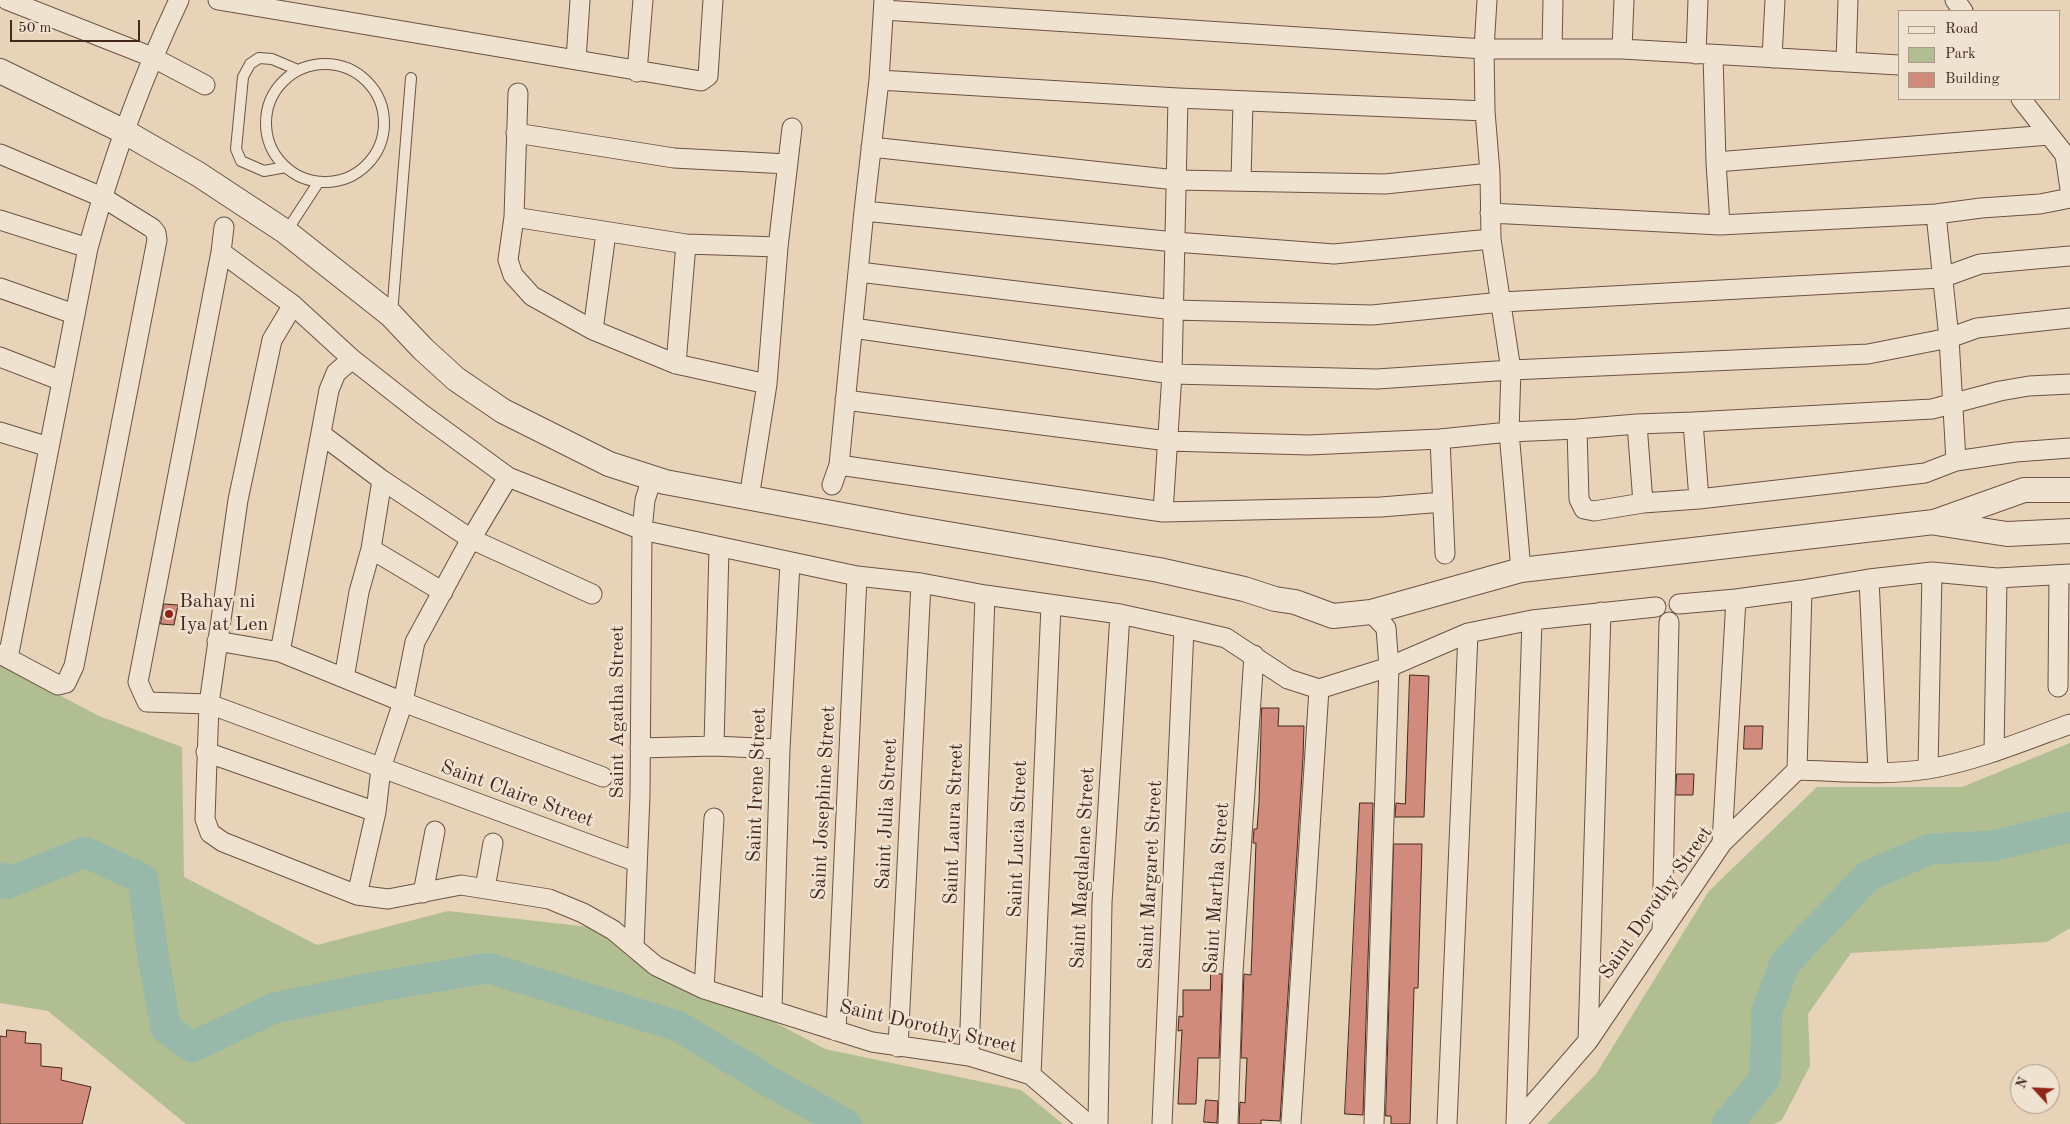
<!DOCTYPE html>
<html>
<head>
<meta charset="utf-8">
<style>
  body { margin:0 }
  #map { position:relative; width:2070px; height:1124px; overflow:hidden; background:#e7d3b7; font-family:"Old Standard TT",serif }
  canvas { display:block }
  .legend { position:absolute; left:1898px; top:10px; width:162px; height:90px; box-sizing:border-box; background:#efe2d0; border:1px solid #aa9889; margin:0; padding:6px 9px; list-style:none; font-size:15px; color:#43281e }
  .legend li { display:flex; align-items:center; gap:10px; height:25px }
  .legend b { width:25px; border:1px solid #aa9889 }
  .north { position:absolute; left:2010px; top:1064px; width:50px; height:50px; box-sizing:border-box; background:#efe2d0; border:1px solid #aa9889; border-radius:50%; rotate:295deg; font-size:14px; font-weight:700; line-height:20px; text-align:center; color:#43281e }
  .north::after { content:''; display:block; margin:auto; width:18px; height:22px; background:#8f2418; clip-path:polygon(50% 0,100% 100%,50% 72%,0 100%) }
  .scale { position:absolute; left:10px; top:20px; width:130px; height:22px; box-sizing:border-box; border:2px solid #43281e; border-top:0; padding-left:6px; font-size:15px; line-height:18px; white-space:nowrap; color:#43281e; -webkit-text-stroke:4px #efe2d0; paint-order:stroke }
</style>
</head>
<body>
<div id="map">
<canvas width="2070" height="1124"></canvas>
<ul class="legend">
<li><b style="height:6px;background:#efe2d0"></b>Road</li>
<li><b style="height:14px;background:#b1be92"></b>Park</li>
<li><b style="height:14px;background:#d18b7d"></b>Building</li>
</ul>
<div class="north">N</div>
<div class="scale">50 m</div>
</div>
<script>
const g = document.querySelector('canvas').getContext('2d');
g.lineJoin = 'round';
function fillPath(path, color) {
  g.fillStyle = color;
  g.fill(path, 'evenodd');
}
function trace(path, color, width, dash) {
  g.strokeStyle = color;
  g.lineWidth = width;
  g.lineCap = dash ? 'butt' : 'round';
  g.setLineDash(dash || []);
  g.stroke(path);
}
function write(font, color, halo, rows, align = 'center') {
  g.font = font + ' "Old Standard TT",serif';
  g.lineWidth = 5;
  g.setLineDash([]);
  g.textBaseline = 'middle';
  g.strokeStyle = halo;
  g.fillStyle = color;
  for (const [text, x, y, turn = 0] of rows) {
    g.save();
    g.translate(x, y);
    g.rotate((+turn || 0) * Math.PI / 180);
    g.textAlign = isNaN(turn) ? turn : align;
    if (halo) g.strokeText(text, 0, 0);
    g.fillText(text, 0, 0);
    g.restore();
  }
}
fillPath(new Path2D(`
  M0 664 99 716 182 747 184 877 317 945 448 911 598 928 825 1049 1021 1090 1063 1124H186L48 1011 0 1003Z
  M2070 743V928L2047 942 1851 953 1808 1014 1810 1066 1782 1120 1774 1124H1547L1596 1074 1709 891 1817 787H1962Z`), '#b1be92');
trace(new Path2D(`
  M0 878 5 884 85 852 143 879 153 956 166 1028 192 1047 274 1008 375 987 488 968 678 1026 775 1085 846 1124
  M1727 1124 1765 1078 1767 1011 1785 963 1868 876 1930 849 1993 846 2070 827`), '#98b9a9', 31);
const building = new Path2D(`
  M164 604 178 605 174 625 161 624Z
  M1410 675 1429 676 1424 817H1395L1396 803 1405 804Z
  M1262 708H1279L1278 726H1304L1303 757 1280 1121 1261 1120V1124H1239L1240 1102 1245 1103 1247 1058H1241L1244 974 1251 975 1256 843H1253L1254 829H1257L1259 803Z
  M1745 726H1763L1762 749H1744Z
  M1677 774H1694L1693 795H1676Z
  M1360 803H1373L1363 1115 1345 1114Z
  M1394 844H1422L1418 988H1414L1410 1124H1391V1116H1386Z
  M1211 973 1222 974 1219 1058H1198L1196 1104H1178L1182 1030 1178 1031 1179 1016 1183 1017V990H1210Z
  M7 1030 26 1032 25 1043 41 1044V1066L62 1068 61 1080 91 1087 82 1124H0V1036L6 1037Z
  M1206 1100 1218 1101 1217 1123 1204 1122Z`);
fillPath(building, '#d18b7d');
trace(building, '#43281e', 1);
const service = new Path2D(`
  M266 123a59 59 0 1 1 118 0a59 59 0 1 1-118 0Z
  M286 167 264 171 241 161 236 149 243 77 250 64 259 58 272 59 298 70
  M286 232 318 183
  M392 314 411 78`);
const minor = new Path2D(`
  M7 0 152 57 205 85
  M218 0 576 60
  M580 0 576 60 701 81 708 76 713 0
  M1487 0 1484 49 1485 111 1490 173 1491 239 1511 370 1509 432 1521 570
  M1955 0 1963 11
  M884 10 1484 49H1622L1899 65
  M1552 49 1553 0
  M1622 49 1624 0
  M1696 54 1698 0
  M1713 55 1716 162 1720 225
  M1772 58 1775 0
  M1846 62 1848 0
  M637 72 643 0
  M879 80 1178 98 1485 111
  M518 93 514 217 508 260 513 275 532 296 593 330 676 364 767 384
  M2021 99 2065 155 2070 189
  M516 133 674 158 788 164
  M871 147 1176 180 1385 184 1490 173
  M0 154 102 197 152 228 156 233 157 240 74 666 66 683 58 685 0 654
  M1716 162 2049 135
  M1241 181 1243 101
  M864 211 1175 242 1334 254 1491 239
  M1490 213 1720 225 1936 214 1981 208 2040 204 2070 198
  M1936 214 1949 338 1956 461
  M514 217 686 244 778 247
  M0 220 88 248
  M224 227 221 252 138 682 147 702 209 704 637 862
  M221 252 293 305 352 359 422 414 508 477 642 530 857 576 921 583 985 595 1120 614 1184 628 1226 638 1288 679 1319 689 1389 667 1468 633 1532 620 1656 607
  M859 272 1174 310 1372 315 1502 302 1941 278 1980 264 2070 256
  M0 288 74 314
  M293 305 272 340 238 500 209 704 205 819 210 833 223 842 357 895 388 899 461 885 549 899 583 913 613 930 656 966 704 989 872 1042 969 1056 1031 1075 1088 1124
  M853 328 1172 374 1377 379 1511 370 1868 354 1949 338 1977 328 2070 318
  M593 330 606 233
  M0 357 62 381
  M676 364 686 244
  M845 400 1168 441 1309 445 1440 439 1509 432 1577 429 1637 424 1693 422 1932 409 2000 391 2029 386 2070 384
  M1693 422 1699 499
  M1637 424 1643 503
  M1577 429 1579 499 1584 509 1594 511 1643 503 1699 499 1925 473 1956 461 2016 452 2070 448
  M0 432 49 447
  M321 434 382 480 471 539 592 594
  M1440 439 1445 554
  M839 465 1163 512 1381 507 1443 502
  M832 485 839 465 864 211 879 80 884 0
  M749 498 767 384 778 247 792 128
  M1163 512 1172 374 1178 98
  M371 549 443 592
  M1869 579 1878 772
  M1679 604 1736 599 1802 590 1869 579 1932 572 1997 578 2070 574
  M1371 612 1386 628 1389 667 1374 1124
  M217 641 280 652 403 702 603 777
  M280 652 329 390 336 373 352 359
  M8 658 88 248C111 163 141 80 179 0
  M344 678 359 592 371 549 382 480
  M2058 687 2059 575
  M714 746 719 548
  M640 748 714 746 780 749
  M206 752 376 812
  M1994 752 1997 578
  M1928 769 1932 572
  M1797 770 1802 590
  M1722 843 1736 599
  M485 888 493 843
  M423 893 435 831
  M357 895 376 812 381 768 403 702 415 642 471 539 508 477
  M1662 932 1669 622
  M634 947 640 795 642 530 645 500 652 478
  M704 989 714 818
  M772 1009 780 749 790 563
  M836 1031 857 576
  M1588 1041 1601 612
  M898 1047 921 583
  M969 1056 985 595
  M1031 1075 1051 605
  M1098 1124 1102 903 1120 614
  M1162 1124 1184 628
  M1228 1124 1233 972 1254 655
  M1291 1124 1319 689
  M1447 1124 1468 633
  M1516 1124 1588 1041 1722 843 1797 770C1840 771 1885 776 1928 769 1976 761 2024 741 2070 724
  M1516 1124 1532 620`);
const tertiary = new Path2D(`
  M0 71 125 132 198 174 286 232 391 315 423 349 456 379 503 411 609 464 665 482 907 527 1159 570 1244 589 1275 599 1295 602 1333 616 1371 612 1521 570 1934 522 2024 490H2070
  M1936 523 2007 534 2070 531`);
trace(service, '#6c5344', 12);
trace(minor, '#6c5344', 21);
trace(tertiary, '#6c5344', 26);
trace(service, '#efe2d0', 10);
trace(minor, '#efe2d0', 19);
trace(tertiary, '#efe2d0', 24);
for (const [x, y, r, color] of [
  [169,614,5,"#8f2418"]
]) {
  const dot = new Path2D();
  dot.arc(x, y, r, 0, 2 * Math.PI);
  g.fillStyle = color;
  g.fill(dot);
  trace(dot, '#efe2d0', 2);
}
write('20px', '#43281e', '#efe2d0', [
  ["Bahay ni",179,602],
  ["Iya at Len",179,625]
], 'left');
write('20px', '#43281e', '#efe2d0', [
  ["Saint Agatha Street",618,712,-90],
  ["Saint Irene Street",757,785,-88],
  ["Saint Claire Street",517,794,20],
  ["Saint Josephine Street",824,803,-87],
  ["Saint Julia Street",887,814,-87],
  ["Saint Laura Street",954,824,-88],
  ["Saint Lucia Street",1018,839,-88],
  ["Saint Magdalene Street",1083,868,-87],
  ["Saint Margaret Street",1151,875,-87],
  ["Saint Martha Street",1217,888,-86],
  ["Saint Dorothy Street",1656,903,-55],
  ["Saint Dorothy Street",928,1027,13]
]);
</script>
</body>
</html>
